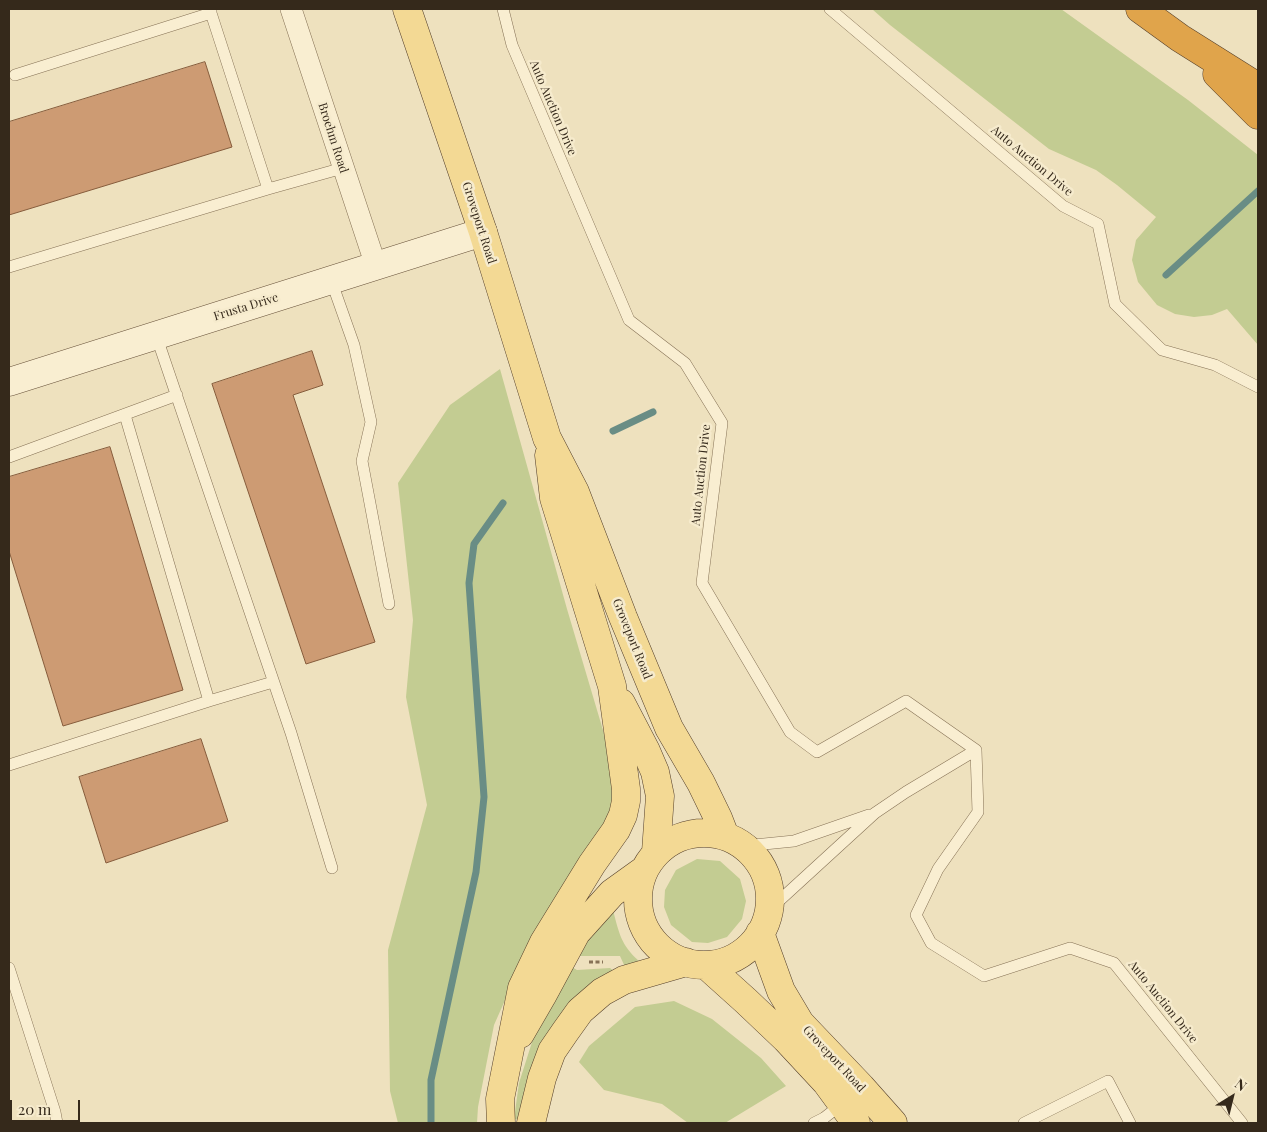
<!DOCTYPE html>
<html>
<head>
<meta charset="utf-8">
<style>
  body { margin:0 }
  #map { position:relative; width:1267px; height:1132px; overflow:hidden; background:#eee1be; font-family:"Playfair Display",serif }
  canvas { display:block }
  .frame { position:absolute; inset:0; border:10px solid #35291b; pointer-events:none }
  .north { position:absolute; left:1207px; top:1072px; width:50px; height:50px; -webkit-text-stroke:4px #f6ebcd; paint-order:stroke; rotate:36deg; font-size:14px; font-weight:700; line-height:20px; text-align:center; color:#35291b }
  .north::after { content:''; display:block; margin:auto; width:18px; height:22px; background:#35291b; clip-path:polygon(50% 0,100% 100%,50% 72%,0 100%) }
  .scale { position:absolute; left:10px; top:1100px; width:70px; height:22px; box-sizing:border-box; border:2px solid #35291b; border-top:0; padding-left:6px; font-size:15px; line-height:18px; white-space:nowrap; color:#35291b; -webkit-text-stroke:4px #f6ebcd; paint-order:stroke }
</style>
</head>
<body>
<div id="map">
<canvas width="1267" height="1132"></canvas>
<div class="frame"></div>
<div class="north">N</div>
<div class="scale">20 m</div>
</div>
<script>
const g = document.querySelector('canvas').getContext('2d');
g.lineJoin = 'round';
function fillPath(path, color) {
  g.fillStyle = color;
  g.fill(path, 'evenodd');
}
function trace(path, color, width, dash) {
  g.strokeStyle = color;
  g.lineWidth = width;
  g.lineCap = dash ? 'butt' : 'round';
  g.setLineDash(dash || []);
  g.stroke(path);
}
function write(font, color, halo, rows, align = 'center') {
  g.font = font + ' "Playfair Display",serif';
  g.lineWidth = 5;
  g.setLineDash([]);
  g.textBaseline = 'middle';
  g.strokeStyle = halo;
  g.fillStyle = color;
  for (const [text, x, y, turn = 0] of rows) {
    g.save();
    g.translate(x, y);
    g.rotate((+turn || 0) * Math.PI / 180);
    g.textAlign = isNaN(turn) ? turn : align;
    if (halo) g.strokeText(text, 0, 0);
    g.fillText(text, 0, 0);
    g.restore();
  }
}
fillPath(new Path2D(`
  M872 9H1061L1188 100 1258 155V345L1227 309 1212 315 1194 317 1175 314 1157 305 1138 282 1132 260 1136 240 1156 217 1117 185 1096 170 1049 149 890 25Z
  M500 369 567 609 616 774 610 825 529 946 494 1025 478 1107 477 1123H398L390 1091 388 950 427 805 406 697 413 620 398 483 450 405Z
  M697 859 720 861 740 879 746 901 742 919 727 937 708 943 692 942 671 925 664 907 665 890 676 870Z
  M613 910C619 933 621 945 639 961L625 967 620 956H578L575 953Z
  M568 965 577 970 610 968 615 972 520 1120 514 1119 519 1083 533 1039Z
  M674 1001 712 1019 761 1058 786 1086 725 1123H688L662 1104 604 1090 579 1062 589 1046 635 1007Z`), '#c3cc92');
trace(new Path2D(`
  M1166 275 1258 191
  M613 431 653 412
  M431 1123V1080L476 872 484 797 469 583 474 544 503 503`), '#698d85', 7);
const building = new Path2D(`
  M205 62 232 147 9 215V122Z
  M312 351 323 385 293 395 375 642 306 664 212 384Z
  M110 447 183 690 63 726 9 551V477Z
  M201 739 228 821 106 863 79 777Z`);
fillPath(building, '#cd9b73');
trace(building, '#865c3c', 1);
const lane = new Path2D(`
  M503 9 512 45 629 320 685 363 722 423 702 583 790 732 817 752 906 701 976 750
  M830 9 1063 206 1098 224 1115 304 1162 350 1215 365 1258 387
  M15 75 211 13
  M268 189 343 168
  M9 267 268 189 211 13V9
  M331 280 354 345 371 422 362 461 389 604
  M156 335 291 733 332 868
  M125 415 209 701 273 682
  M9 457 177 395
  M976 750 978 812 938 869 916 915 931 943 984 976 1070 948 1114 963 1242 1123
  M9 765 209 701
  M744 846 794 841 869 815
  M769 910 875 813 906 792 976 750
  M9 968 55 1112 57 1123
  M814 1123 824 1118 843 1103
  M1024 1123 1108 1081 1130 1123`);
const street = new Path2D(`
  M291 9 376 266`);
const secondary = new Path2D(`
  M9 382 483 232`);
const primary = new Path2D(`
  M407 9 483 232 547 438 575 492 623 617 669 728 701 783 718 818 725 836
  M621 703 646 751 655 772 660 796 656 852
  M638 899a66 66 0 1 1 132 0a66 66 0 1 1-132 0Z
  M760 933 781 991 800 1023 861 1087 893 1123
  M706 965 746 1001 786 1039 826 1082 856 1123
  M520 1034 542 996 576 933 612 893 644 870
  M501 1123 500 1099 522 988 544 942 592 864 616 830 623 815 626 801V789L612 686 554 498 549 455
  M531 1123 542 1078 552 1051 565 1032 580 1011 602 992 624 980 686 962`);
const highway = new Path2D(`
  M1140 9 1180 38 1258 87
  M1217 74 1258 115`);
trace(lane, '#867256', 12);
trace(street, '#867256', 22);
trace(secondary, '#68523a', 29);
trace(primary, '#543f2b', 29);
trace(highway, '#543f2b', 29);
trace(new Path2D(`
  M589 962H603`), '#867256', 3, [4, 2.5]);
trace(lane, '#f9eed1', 11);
trace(street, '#f9eed1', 21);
trace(secondary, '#f9eed1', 28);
trace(primary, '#f3d994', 28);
trace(highway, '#e0a44b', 28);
write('12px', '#35291b', '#f6ebcd', [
  ["Auto Auction Drive",553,108,67],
  ["Broehm Road",333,138,72],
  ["Auto Auction Drive",1032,161,40],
  ["Groveport Road",479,223,72],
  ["Frusta Drive",246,307,-17],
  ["Auto Auction Drive",701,475,-84],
  ["Groveport Road",632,639,68],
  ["Auto Auction Drive",1163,1002,51],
  ["Groveport Road",834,1059,47]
]);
</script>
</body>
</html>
